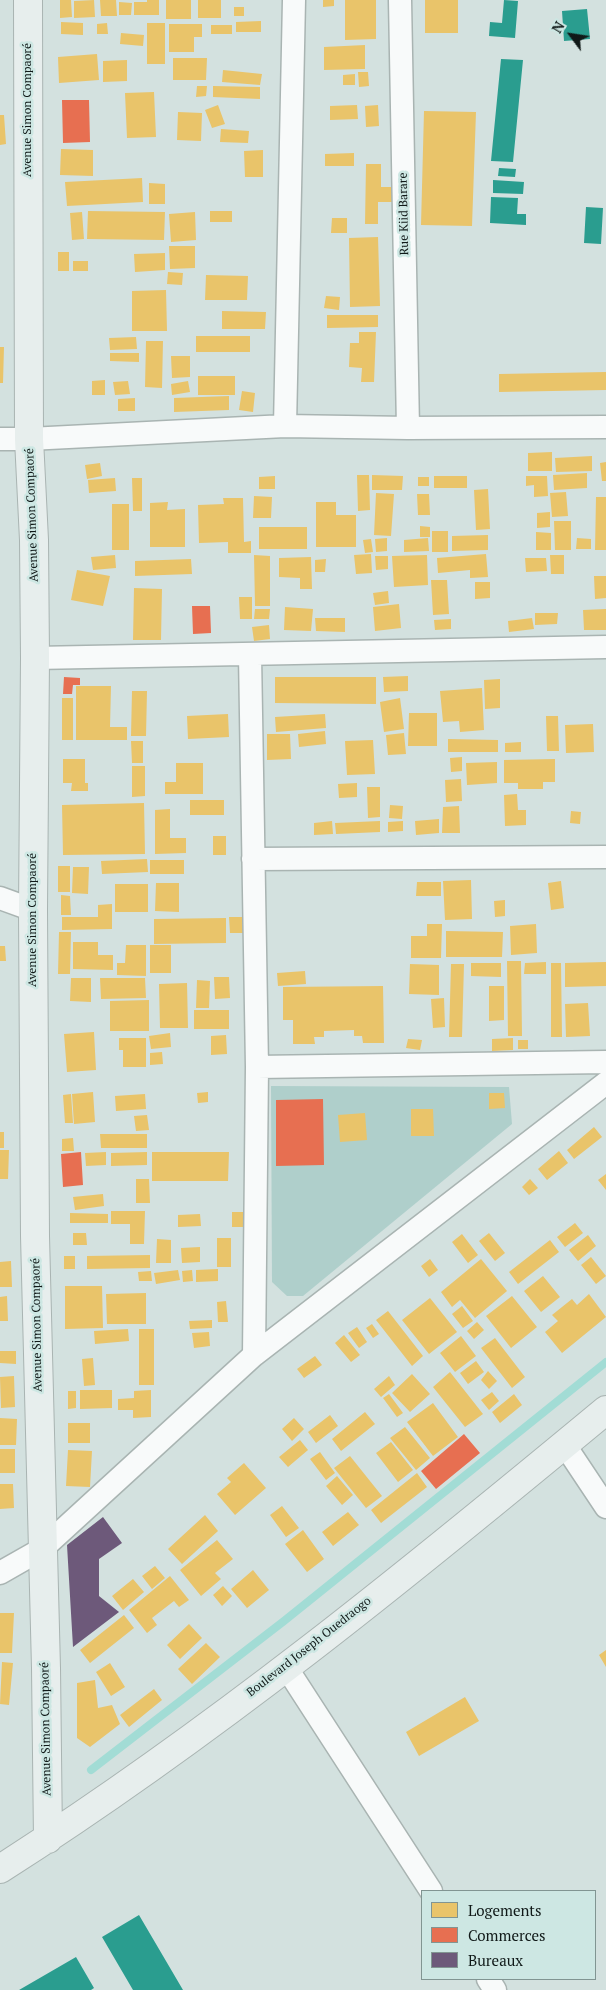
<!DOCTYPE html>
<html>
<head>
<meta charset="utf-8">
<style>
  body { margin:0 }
  #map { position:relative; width:606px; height:1990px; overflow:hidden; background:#d3e1df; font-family:"PT Serif",serif }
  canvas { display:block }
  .legend { position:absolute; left:421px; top:1890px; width:175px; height:90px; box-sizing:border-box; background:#cde7e3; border:1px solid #819592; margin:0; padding:6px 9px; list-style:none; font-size:15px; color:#101918 }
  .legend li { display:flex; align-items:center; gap:10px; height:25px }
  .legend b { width:25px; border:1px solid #819592 }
  .north { position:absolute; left:546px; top:10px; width:50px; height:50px; -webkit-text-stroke:4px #cde7e3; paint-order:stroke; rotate:301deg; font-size:14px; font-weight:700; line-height:20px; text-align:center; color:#101918 }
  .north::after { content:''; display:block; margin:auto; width:18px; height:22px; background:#101918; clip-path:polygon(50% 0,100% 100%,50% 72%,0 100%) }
</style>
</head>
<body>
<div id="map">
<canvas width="606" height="1990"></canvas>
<ul class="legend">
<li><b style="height:14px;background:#e9c46a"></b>Logements</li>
<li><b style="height:14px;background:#e76f51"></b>Commerces</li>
<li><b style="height:14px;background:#6d597a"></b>Bureaux</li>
</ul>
<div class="north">N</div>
</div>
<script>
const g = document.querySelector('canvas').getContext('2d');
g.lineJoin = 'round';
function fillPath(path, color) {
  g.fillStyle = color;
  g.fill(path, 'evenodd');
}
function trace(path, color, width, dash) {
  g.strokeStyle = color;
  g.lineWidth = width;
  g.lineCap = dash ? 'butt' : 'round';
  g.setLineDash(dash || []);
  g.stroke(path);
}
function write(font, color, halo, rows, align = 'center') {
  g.font = font + ' "PT Serif",serif';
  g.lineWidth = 5;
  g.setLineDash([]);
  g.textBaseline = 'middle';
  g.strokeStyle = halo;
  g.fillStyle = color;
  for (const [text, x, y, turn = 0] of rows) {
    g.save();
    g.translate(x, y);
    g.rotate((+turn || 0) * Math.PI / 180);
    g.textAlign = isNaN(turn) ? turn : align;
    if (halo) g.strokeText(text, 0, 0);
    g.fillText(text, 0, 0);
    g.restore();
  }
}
fillPath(new Path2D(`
  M271 1086 509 1087 512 1124 303 1296H287L272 1282Z`), '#afcfcb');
fillPath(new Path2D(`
  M60 0H71L72 17 60 18Z
  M94 0 95 17 74 18V1Z
  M100 0H116L117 16H101Z
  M147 0H159V15H134V2H147Z
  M166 0H191V19H166Z
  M198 0H221V18H198Z
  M323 0H334V6L323 7Z
  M345 0H376V39L345 40Z
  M425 0H458V33H425Z
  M119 2 132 3 131 15H119Z
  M234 7H244V16H234Z
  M261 21V32H236V22Z
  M61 22 83 23V35L61 34Z
  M107 23 108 34H97V24Z
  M147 23H165V64H147Z
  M169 24H202V37H194V52H169Z
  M211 25H232V34H211Z
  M121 33 144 35 143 46 120 44Z
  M365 45V69L324 70V47Z
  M97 54 99 80 59 83 58 57Z
  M173 58H207L206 80H173Z
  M127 60V81L103 82V61Z
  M223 70 262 74 260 85 222 82Z
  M358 72H368L369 86 359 87Z
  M355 74V85H343V75Z
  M197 86H207L206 96 196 97Z
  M213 86 260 87V99L213 97Z
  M154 92 156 137 127 138 125 93Z
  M218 105 225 124 212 128 205 110Z
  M357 105 358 119 330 120V106Z
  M378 105 379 126 366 127 365 106Z
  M424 111 476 112 472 226 421 225Z
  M178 112 202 113 201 141 177 140Z
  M0 115H4L6 144 0 145Z
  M221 129 249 131 248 143 220 142Z
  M61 149 93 150V176L60 175Z
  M263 150V177H245L244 151Z
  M354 153V166H325V154Z
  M366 164H381V187H394V202H378V224H365Z
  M142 178 143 202 67 206 65 182Z
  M149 183 165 184V204H149Z
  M88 211 165 212 164 240 87 239Z
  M210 211H232V222H210Z
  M82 212 84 239 72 240 70 213Z
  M195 212 196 240 171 242 169 214Z
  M332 218H347V233H331Z
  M378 237 380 306 350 307 349 238Z
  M169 246H195V268L170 269Z
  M58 252H69V271H58Z
  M165 253V270L135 272 134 254Z
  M73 261H88V271H73Z
  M168 272 183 273 182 285 167 284Z
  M206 275 248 276 247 300H205Z
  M166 290 167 331H132V291Z
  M326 296 340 297 339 310 324 308Z
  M222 311 266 312 265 329H222Z
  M327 315H378V327L327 328Z
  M359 332H376L374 382H361L362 368 349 367 350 343H359Z
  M196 336H250V352H196Z
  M136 337 137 349 110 350 109 338Z
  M146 341H163L162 388 145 387Z
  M0 347H4L3 383H0Z
  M110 353H139V362L110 361Z
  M171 356H190V377L172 378Z
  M606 372V390L499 392V374Z
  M198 376H235V395H198Z
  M105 380V395H92V381Z
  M128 381 130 394 115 395 113 382Z
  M188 381 190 392 172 395 171 384Z
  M242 391 255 393 253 412 239 410Z
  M229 396V410L174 412V398Z
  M135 398V411H118V399Z
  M552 452V471H528V453Z
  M592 456V471L556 472 555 458Z
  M606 462V481H602L600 463Z
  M100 463 102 476 87 479 85 465Z
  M587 473V488L554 490 553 475Z
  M357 475H369L370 510 358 511Z
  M372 475 403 476 402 490H372Z
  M275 476V489H259V477Z
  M434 476H467V488H434Z
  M526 476H547L548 496 534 497V485L526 486Z
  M418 477H429V486H418Z
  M115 478 116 491 89 493 88 480Z
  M132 478H142V511H133Z
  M488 489 490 529 476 530 474 490Z
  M566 492 568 516 552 517 550 493Z
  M376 493 394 494 391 536 374 535Z
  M417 494H429L430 515H418Z
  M254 496 272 497 271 518H253Z
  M596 497H606V550H595Z
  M223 498H243L244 542 251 541V553H228V542L199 543 198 505 224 504Z
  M168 502 167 510 185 509V547H150V503Z
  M316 502H336V515H356V547H316Z
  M112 504H129V550H112Z
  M550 512V527L537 528V513Z
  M554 521H571V550H555Z
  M420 526 430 527V537H420Z
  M259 527H307V549H259Z
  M432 531H448V552H432Z
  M536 532 551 533V550H536Z
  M488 535V550L452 551V536Z
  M387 538V551L376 552 375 539Z
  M428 538 429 551 404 552V540Z
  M577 538 591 539V549H576Z
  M371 539 373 552 365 553 363 540Z
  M371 554 372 573 356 574 354 555Z
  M486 554 488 577 470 578V570L438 573 437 558Z
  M115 555 116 568 93 570 91 557Z
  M254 555 270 556V606H255Z
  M427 555 428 585 394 587 392 556Z
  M550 555H564V574H551Z
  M375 556H388V569L376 570Z
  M311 557 312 589H300V578L279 577V558Z
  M525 558H546L547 571 526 572Z
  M191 559 192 574 135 576V561Z
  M326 559 325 572H315V560Z
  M77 570 110 576 103 606 71 600Z
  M594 576H606V598L595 599Z
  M431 580H447L449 614 433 615Z
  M475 582H490V598L475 599Z
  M134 588 162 589 161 640H133Z
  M388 591 389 603 375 605 373 593Z
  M239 597H252V619H240Z
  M399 604 401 628 375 631 373 607Z
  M285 607 313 609 311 631 284 630Z
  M255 609H270L269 619H254Z
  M606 609V630H584L583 610Z
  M535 613H558L557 624 535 625Z
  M315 618H345V632L316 631Z
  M532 618 534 629 509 632 508 621Z
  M451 619V629L435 630 434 620Z
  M269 625 270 639 254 641 252 627Z
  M408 676V691L384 692 383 677Z
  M275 677H376V704L275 703Z
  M500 679V708L485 709 484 680Z
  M76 686H111L110 727H127V740H76Z
  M482 688 484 730 460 732 459 721 443 722 440 691Z
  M132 691H147L146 736H131Z
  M62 698H73V740H62Z
  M400 698 404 729 384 732 380 702Z
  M409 713H437V746H408Z
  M228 714 229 737 188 739 187 716Z
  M325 714 326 728 276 732 275 717Z
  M546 716H558L559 751H547Z
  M593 724 594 752 566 753 565 725Z
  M325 731 326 744 299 747 298 734Z
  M404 733 406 754 388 755 386 735Z
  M267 734H290L291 759 267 760Z
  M448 739 498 740V752H448Z
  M373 740 375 774 347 775 345 741Z
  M131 741H143V763H132Z
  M521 742V752H505V743Z
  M462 757V771L451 772 450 758Z
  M63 759H85V783H88V791H71L72 783H63Z
  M555 759V782H543V789H518V783H504V760Z
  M497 762V783L467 785 466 763Z
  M176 763H203V794H165V782H176Z
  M132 766H145V796L132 797Z
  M461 779 462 801 446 802 445 780Z
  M357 783V797L339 798 338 784Z
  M367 787H380V817L368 818Z
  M517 794 518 810H526V825L505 826 504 795Z
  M190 800H224V815H190Z
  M144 803 145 854 63 855 62 805Z
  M390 805 403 806 402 819 389 818Z
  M459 806 460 833H442L443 807Z
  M170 809V838H186V853L155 854V810Z
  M571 811 581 812 580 824 570 823Z
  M439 819V833L416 835 415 821Z
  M332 821 333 834 314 835V823Z
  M380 821V832L336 834 335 823Z
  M403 821V831L388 832V822Z
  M213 836H226V855H213Z
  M147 859 148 872 102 874 101 861Z
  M150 860H184V874H150Z
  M58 866H70V892H58Z
  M73 867H89L88 894 72 893Z
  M471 880 472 919 445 920 443 881Z
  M561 881 564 908 551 910 548 883Z
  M417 882H441V896H416Z
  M156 883H179V912L155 911Z
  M115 884H148V912H115Z
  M61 895 70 896 71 915H61Z
  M505 900V916L495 917 494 901Z
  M112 904V929L62 930V917H98V905Z
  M229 917H242L243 933H230Z
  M226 918V943L154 944V919Z
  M427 924H442L441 958H411V936H427Z
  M536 924 537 953 511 955 510 926Z
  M446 931 503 932 502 957H446Z
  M59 932H71L70 974H58Z
  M73 942H98V955H113V970L73 969Z
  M126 945H146V976L117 975V963H125Z
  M150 945H171V973H150Z
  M0 946H5L6 961H0Z
  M507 961H521L522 1036H508Z
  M546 962V974H524L525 963Z
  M606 962V986L565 987V963Z
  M471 963H501V977L471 976Z
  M551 963H561L562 1037H551Z
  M410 964 439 965V995L409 994Z
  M451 964H464L462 1037H449Z
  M305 971 306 984 278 986 277 973Z
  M214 977H229L230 998 215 999Z
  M71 978H91V1002L70 1001Z
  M100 978H145L146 998 101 999Z
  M197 980 210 981 209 1008H196Z
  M187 983 188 1028H160L159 984Z
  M383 986 384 1043H363L362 1036H354V1030L324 1031V1037H314L315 1044H293V1020H283V987Z
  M489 986H504V1020L489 1021Z
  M444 998 445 1027 433 1028 431 999Z
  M149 1000V1031H110V1001Z
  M588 1003 590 1036 566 1037 565 1004Z
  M194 1010H229V1029H194Z
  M94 1032 96 1070 67 1072 64 1034Z
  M170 1033 171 1047 151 1049 149 1036Z
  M226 1035 227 1054 211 1055V1036Z
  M119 1038H146V1067H123V1050H119Z
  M513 1038V1050L492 1051V1039Z
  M408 1039 422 1040 420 1050 406 1048Z
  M518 1040H528V1049H518Z
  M162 1052 163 1064 150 1065V1053Z
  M93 1092 95 1122 74 1124 72 1094Z
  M208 1092V1102L198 1103 197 1093Z
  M489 1093H504L505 1108 489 1109Z
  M71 1094 73 1123H65L63 1095Z
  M145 1094 146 1109 116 1111 115 1096Z
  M411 1109H433L434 1136H411Z
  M365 1113 367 1140 340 1142 338 1115Z
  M147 1115 149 1130 136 1131 134 1116Z
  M594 1127 602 1137 574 1159 567 1150Z
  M0 1132H4V1148H0Z
  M100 1134H147V1148H101Z
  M73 1138 74 1151H62V1139Z
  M0 1150H9L8 1179H0Z
  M559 1151 568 1163 547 1180 538 1169Z
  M106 1152V1165L86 1166 85 1153Z
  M147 1152V1165L111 1166V1153Z
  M152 1152H229L228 1181H152Z
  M606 1174V1190L598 1180Z
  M136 1179H149L150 1203H136Z
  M530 1179 538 1188 529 1195 522 1187Z
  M103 1194 104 1206 75 1210 73 1197Z
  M111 1211H145L144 1244H130V1224H111Z
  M232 1212H246V1227H232Z
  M70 1213 108 1214V1223H70Z
  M200 1214 201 1226 178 1227V1215Z
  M575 1223 583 1233 565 1247 557 1237Z
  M73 1233H86L87 1245H73Z
  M489 1233 505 1253 495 1261 479 1241Z
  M462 1234 478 1255 468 1263 452 1242Z
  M588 1235 596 1246 578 1261 569 1250Z
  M217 1238H231V1267H217Z
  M157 1239 171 1240V1263H156Z
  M550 1240 559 1252 518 1284 509 1272Z
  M200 1247V1262L182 1263 181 1248Z
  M150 1255V1268L87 1269V1256Z
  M64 1256H75V1269H64Z
  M591 1257 606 1276 596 1284 581 1265Z
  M430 1259 438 1270 429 1277 421 1266Z
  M481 1259 507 1291 475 1318 460 1300 452 1307 441 1292Z
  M11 1261 12 1287H0V1262Z
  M218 1269V1281L196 1282V1270Z
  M178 1270 180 1280 156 1284 154 1273Z
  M192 1270 193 1281 183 1282 182 1271Z
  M151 1271 152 1281H139L138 1272Z
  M543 1276 560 1297 541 1312 524 1291Z
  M65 1286H102L103 1328 65 1329Z
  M146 1293V1324H107L106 1294Z
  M589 1294 606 1317 562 1353 545 1332 558 1321 552 1315 572 1299 577 1305Z
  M7 1296 8 1321H0V1297Z
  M512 1296 537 1327 511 1348 486 1316Z
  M430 1298 457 1332 429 1354 402 1320Z
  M226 1301 228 1322H218L217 1302Z
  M462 1306 473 1321 463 1328 452 1314Z
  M388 1311 423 1356 412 1366 376 1320Z
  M212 1320V1328L190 1329 189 1321Z
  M477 1322 484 1330 474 1339 467 1331Z
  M372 1324 379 1334 373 1338 366 1328Z
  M357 1327 367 1342 359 1348 348 1333Z
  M128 1329 129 1341 95 1344 94 1331Z
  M139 1329H154V1385H139Z
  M209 1332 210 1346 194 1348 192 1333Z
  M344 1335 360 1355 351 1362 335 1343Z
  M461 1336 476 1356 455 1372 440 1353Z
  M495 1338 525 1377 512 1388 481 1348Z
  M0 1351H16V1364L0 1363Z
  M315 1356 322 1365 304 1378 297 1369Z
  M93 1358 95 1385 84 1386 82 1359Z
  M476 1361 484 1372 468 1384 460 1373Z
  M488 1371 497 1381 489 1389 481 1380Z
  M450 1372 483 1414 465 1427 433 1387Z
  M412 1374 430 1394 410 1412 392 1393Z
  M14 1376 15 1407 1 1408 0 1377Z
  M389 1376 395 1385 381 1397 374 1389Z
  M80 1390H112V1408L80 1409Z
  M151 1390V1417L133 1418V1410H118V1399L134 1398V1391Z
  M68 1391H76V1408L68 1409Z
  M492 1392 499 1401 489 1410 481 1400Z
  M389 1394 403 1413 397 1417 383 1398Z
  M514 1394 522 1405 500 1423 492 1412Z
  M433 1403 458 1437 433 1456 407 1422Z
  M365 1412 375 1424 341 1451 332 1439Z
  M330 1415 338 1426 316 1443 308 1432Z
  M0 1418 17 1419 16 1445H0Z
  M294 1418 304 1429 292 1441 282 1429Z
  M68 1423H90V1443H68Z
  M405 1427 430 1458 416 1470 390 1438Z
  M300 1440 308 1450 288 1467 279 1457Z
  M391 1442 413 1470 398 1482 376 1453Z
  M0 1449H15V1473H0Z
  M68 1450 92 1451 90 1487 66 1486Z
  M320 1452 335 1473 326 1480 310 1459Z
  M350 1456 382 1496 366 1508 334 1468Z
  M244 1463 266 1488 235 1515 217 1494 231 1482 227 1478Z
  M417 1473 427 1487 381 1523 371 1510Z
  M337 1476 353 1495 342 1505 326 1486Z
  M0 1484H13L14 1508 0 1509Z
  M282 1506 299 1528 286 1537 270 1515Z
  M348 1512 359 1525 333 1546 322 1532Z
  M205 1515 218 1531 182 1564 168 1549Z
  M303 1530 324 1559 307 1572 285 1544Z
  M217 1540 233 1559 215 1573 221 1579 201 1596 180 1570Z
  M155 1566 165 1578 152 1589 142 1576Z
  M253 1570 269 1590 247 1608 231 1589Z
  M170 1576 189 1600 179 1607 174 1601 152 1618 157 1625 147 1633 129 1610Z
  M133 1579 144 1592 123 1610 112 1596Z
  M223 1586 232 1596 222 1606 213 1595Z
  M0 1613H14L12 1653H0Z
  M124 1615 134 1628 90 1663 80 1650Z
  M189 1624 202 1638 180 1659 167 1645Z
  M206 1643 220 1657 192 1684 178 1669Z
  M606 1650V1667L599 1655Z
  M2 1662 13 1663 9 1705 0 1704Z
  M110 1663 125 1687 111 1696 96 1672Z
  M95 1680 98 1708 112 1705 120 1724 90 1747 77 1738V1683Z
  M154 1689 162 1700 129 1727 120 1715Z
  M465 1697 479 1721 419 1756 406 1732Z`), '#e9c46a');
fillPath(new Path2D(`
  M62 100H89L90 142 63 143Z
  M192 606H210L211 633 193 634Z
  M64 677 80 678V685H73L72 694H63Z
  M323 1099 324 1165 276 1166V1100Z
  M81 1152 83 1185 63 1187 61 1154Z
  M464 1434 480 1453 436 1489 421 1471Z`), '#e76f51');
fillPath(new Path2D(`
  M103 1517 122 1543 99 1559V1596L119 1612 73 1647 67 1545Z`), '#6d597a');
fillPath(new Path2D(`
  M504 0 518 1 515 38 489 36 490 22 502 23Z
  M587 9 590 39 564 41 562 11Z
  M501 59 523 60 513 162 491 161Z
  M499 168 516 169 515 177 498 176Z
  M493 180 524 182 523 194 493 193Z
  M491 197 518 198 517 214H526V225L490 223Z
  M586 207 603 208 601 244 584 243Z
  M139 1915 183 1990H133L102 1937Z
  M76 1957 94 1988 91 1990H19Z`), '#2a9d8f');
trace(new Path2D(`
  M91 1770 284 1621 606 1362`), '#a2dcd5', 8);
const street = new Path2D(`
  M400 0 408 428
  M285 426 294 0
  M0 439H29L285 426 408 428 606 427
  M250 655 257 1067 254 1355
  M35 658 606 647
  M253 859 606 857
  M0 898 33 910
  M257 1067 606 1062
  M564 1444 606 1507
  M0 1573 42 1549 254 1355 606 1083
  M286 1667 431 1891
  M488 1979 495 1990`);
const secondary = new Path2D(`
  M28 0 29 439 34 540 35 658 33 910 35 1236 46 1668 48 1839
  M0 1869C212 1734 413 1570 606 1410`);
trace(street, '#a9b4b2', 25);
trace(secondary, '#a9b4b2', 30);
trace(street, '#f8fafa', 22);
trace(secondary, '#e7eeed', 28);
write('12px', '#101918', '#cde7e3', [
  ["Avenue Simon Compaoré",28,110,-90],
  ["Rue Kiid Barare",404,214,-91],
  ["Avenue Simon Compaoré",32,515,-92],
  ["Avenue Simon Compaoré",33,920,-90],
  ["Avenue Simon Compaoré",37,1325,-91],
  ["Boulevard Joseph Ouedraogo",309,1647,-38],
  ["Avenue Simon Compaoré",46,1729,-91]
]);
</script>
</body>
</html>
